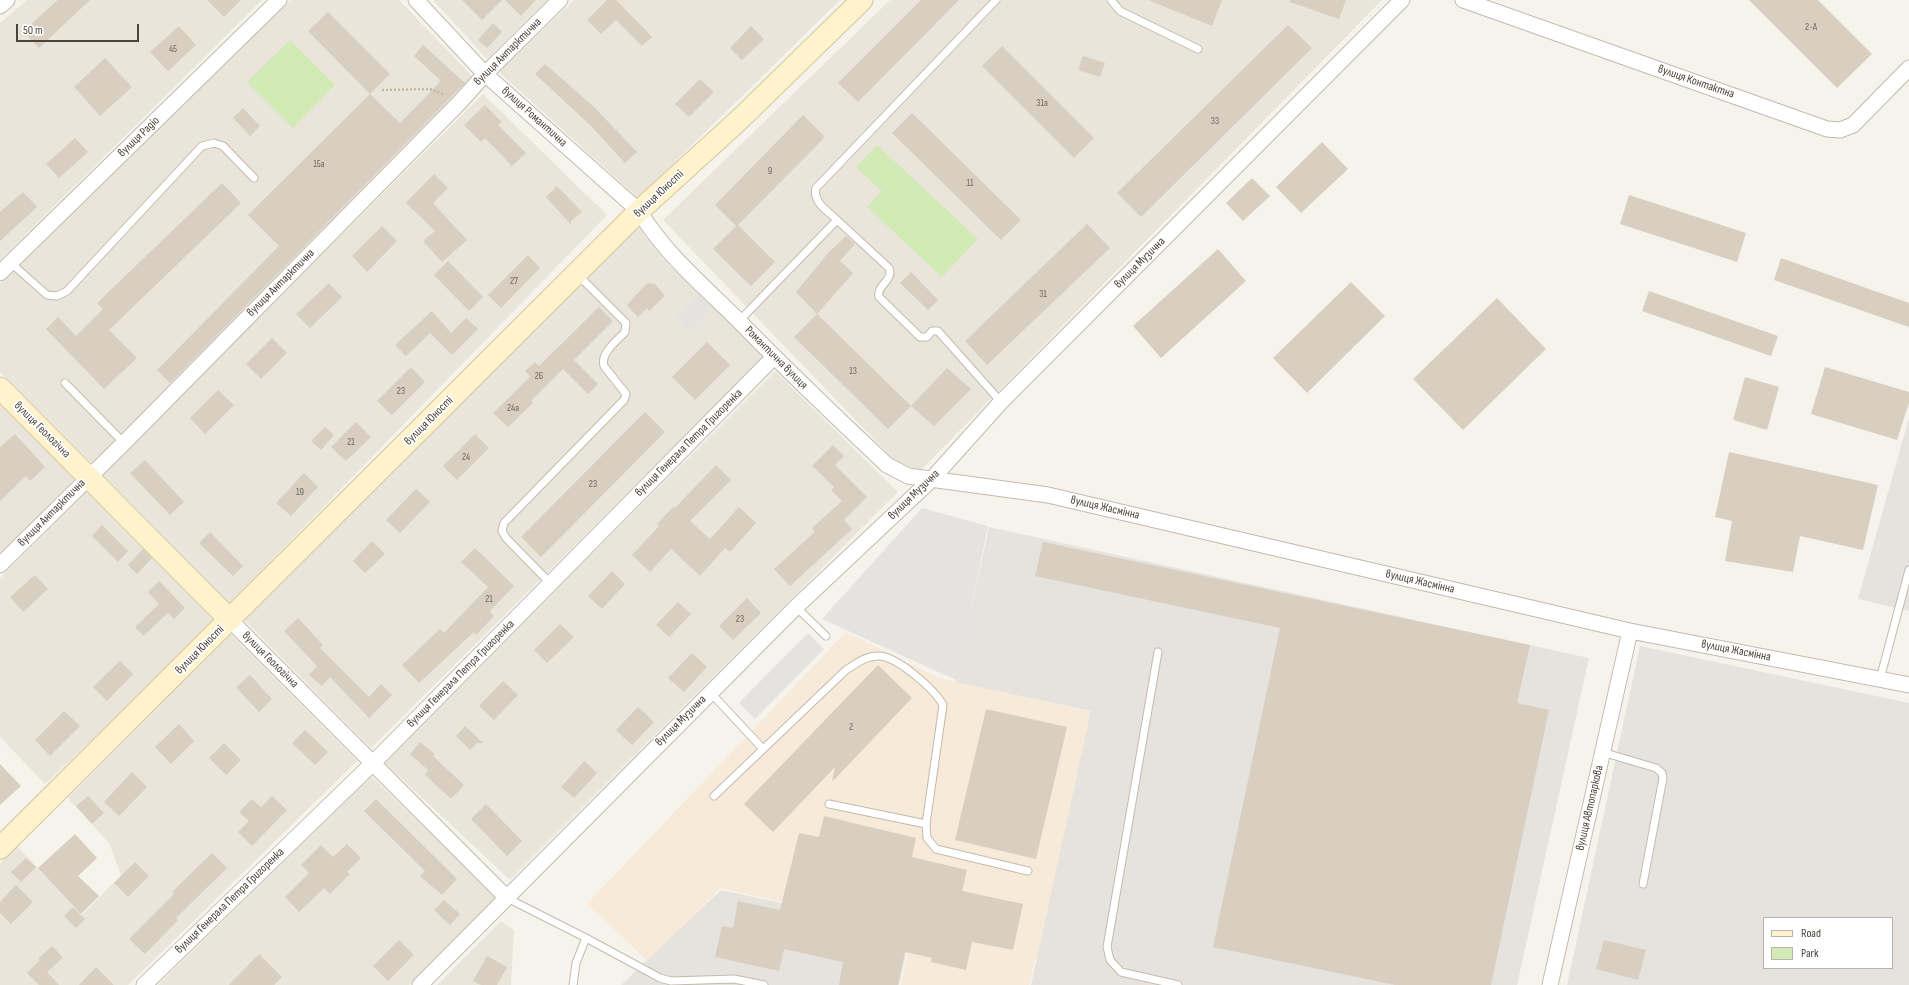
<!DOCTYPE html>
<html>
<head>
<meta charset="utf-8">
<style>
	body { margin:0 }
	#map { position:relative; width:1909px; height:985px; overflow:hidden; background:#f6f3ec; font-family:"Sofia Sans Condensed",sans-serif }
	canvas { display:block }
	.legend { position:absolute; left:1763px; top:917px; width:130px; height:52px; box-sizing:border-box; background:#fff; border:1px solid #b7b4b0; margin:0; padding:5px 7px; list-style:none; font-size:12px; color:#4b4439 }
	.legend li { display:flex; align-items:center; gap:8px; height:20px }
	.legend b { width:20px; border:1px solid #b7b4b0 }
	.scale { position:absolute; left:16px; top:24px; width:123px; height:18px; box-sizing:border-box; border:2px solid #4b4439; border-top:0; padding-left:5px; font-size:12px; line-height:14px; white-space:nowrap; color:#4b4439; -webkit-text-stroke:3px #fff; paint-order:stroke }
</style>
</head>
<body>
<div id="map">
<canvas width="1909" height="985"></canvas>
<ul class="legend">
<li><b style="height:5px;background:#fff3cd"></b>Road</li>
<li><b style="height:11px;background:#d2eab5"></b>Park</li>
</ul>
<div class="scale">50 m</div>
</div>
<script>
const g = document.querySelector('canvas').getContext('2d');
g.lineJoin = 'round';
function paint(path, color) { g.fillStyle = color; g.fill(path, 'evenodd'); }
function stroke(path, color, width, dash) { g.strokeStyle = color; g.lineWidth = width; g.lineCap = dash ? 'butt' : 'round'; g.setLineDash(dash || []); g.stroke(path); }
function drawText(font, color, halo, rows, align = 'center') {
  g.font = font + ' "Sofia Sans Condensed",sans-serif'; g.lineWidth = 3.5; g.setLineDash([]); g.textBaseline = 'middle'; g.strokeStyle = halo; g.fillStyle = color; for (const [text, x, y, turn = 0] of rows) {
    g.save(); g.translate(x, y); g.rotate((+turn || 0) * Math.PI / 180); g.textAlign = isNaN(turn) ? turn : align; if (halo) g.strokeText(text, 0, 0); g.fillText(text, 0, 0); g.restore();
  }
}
const residential = new Path2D(`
	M27 0H262L0 260V23Z
	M290 0H399L473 77 92 464 0 372V284Z
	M433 0H547L487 59Z
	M574 0H840L638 198 499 72Z
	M890 0H1382L921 470 897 463 663 220Z
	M483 94 607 215 228 605 100 476Z
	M637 223 646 238 665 260 764 357 371 748 243 619Z
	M775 371 898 492 510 880 384 762Z
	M0 401 77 477 0 553Z
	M90 489 219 620 45 784 0 737V578Z
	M230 633 357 761 128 985H0V863L17 846 82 915 121 875 109 843 68 798Z
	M371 776 497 897 409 985H158Z
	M501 921 514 930 511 985H437Z`);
const commercial = new Path2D(`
	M846 632 939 678 1092 712 1037 958H1035L1029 985H901L912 933 988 948 720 888 650 963 587 904Z`);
const industrial = new Path2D(`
	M1909 418V611L1858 599Z
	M989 527 1589 658 1517 985H1031L1091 711 955 682Z
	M1640 646 1909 703V985H1567ZM1764 918H1892V968H1764Z
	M721 890 911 931 899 985H621Z`);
const green = new Path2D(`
	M290 40 335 85 293 128 247 82Z
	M877 145 978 239 942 277 867 207 882 191 856 167Z`);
const parking = new Path2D(`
	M699 295 712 308 689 330 676 317Z
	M922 508 988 526 956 680 822 619Z
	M808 633 824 649 755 719 739 703Z`);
const building = new Path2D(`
	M58 0H90L39 48 23 31Z
	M207 0H241L224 17Z
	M462 0H502L482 20Z
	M505 0H536L521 16Z
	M607 0H616L652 37 642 46 616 20 601 34 587 20Z
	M921 0H959L858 102 838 83Z
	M1148 0H1222L1212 26Z
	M1290 0H1346L1339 19 1290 2Z
	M1749 0H1818L1872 54 1837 88Z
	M328 12 390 74 370 94 308 31Z
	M493 23 502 32 487 48 478 40Z
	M1288 25 1312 48 1141 217 1117 193Z
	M179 26 196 45 168 71 150 52Z
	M751 26 764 39 742 60 730 48Z
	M423 45 465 83 170 383 157 370 279 246 248 215 370 94 400 123 441 81 414 56Z
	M1002 46 1094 138 1074 158 982 66Z
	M1083 56 1105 63 1100 77 1078 70Z
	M105 58 132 87 100 116 74 87Z
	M545 64 595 108 637 152 625 163 590 125 535 74Z
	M700 79 714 92 689 117 675 104Z
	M485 105 502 122 498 125 526 153 512 166 485 138 481 142 464 125Z
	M243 108 260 126 250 136 233 118Z
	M912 113 1021 220 1001 240 892 133Z
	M803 115 825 137 738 225 775 262 751 286 713 249 736 226 715 205Z
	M75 138 88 152 59 178 46 164Z
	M1322 142 1348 169 1301 213 1276 187Z
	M434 174 448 188 433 203 467 240 442 262 423 241 435 231 406 203Z
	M1252 178 1270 196 1243 221 1226 203Z
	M222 183 241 203 109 330 137 358 104 389 46 329 58 317 76 336 103 309 97 303Z
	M557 186 582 212 571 221V225L546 197Z
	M23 192 37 207 0 241V212Z
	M1629 195 1746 233 1737 262 1620 224Z
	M1087 224 1110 248 987 365 965 341Z
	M382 226 397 241 367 272 352 256Z
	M846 236 855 244 840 261 853 273 817 314 796 292 829 252Z
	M1218 249 1246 281 1161 358 1133 326Z
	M528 255 540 268 501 308 488 295Z
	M1781 258 1909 303V327L1774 280Z
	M448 261 483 297 469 311 434 275Z
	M911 272 938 300 928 310 900 283Z
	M1351 282 1385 316 1307 393 1273 358Z
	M329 283 342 297 310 328 296 314Z
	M647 283 655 284 665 296 649 311 647 308 638 317 627 305Z
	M1649 291 1778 336 1771 356 1642 311Z
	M1497 298 1546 349 1463 430 1413 379Z
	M599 307 613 321 574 360 598 384 588 394 563 369 531 401 533 403 508 427 493 413 530 377 525 371 535 362 539 366Z
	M432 311 451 333 466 318 478 329 452 355 430 333 406 356 395 345Z
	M817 314 911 406 888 429 794 337Z
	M272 338 287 353 261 379 246 364Z
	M707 342 730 365 695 400 672 377Z
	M411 367 425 382 392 415 377 401Z
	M1825 367 1909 392V403L1897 440 1811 414Z
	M947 368 971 389 934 426 911 406Z
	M1745 377 1779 387 1767 430 1733 420Z
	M218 390 234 405 205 434 190 418Z
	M645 412 665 432 541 557 521 537Z
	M356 422 371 437 346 461 331 447Z
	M325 427 334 435 321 450 311 441Z
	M15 434 45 467 30 481 26 476 0 501V447Z
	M475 434 489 448 457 480 443 466Z
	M833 445 844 456 835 465 867 497 844 520 852 529 790 586 774 569 815 532 812 528 842 501 831 490 834 487 812 466Z
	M1729 452 1878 485 1863 550 1800 536 1793 572 1725 561 1732 521 1715 517Z
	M145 460 184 502 170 515 130 473Z
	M716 465 731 480 690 521 710 539 739 507 756 523 730 552 725 548 700 576 671 549 650 572 632 555 659 526 657 524 674 506 675 508Z
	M304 473 318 487 291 516 276 503Z
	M416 489 430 502 400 533 386 520Z
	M102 525 128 551 118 562 92 536Z
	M210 532 243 566 233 576 199 543Z
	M372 541 385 554 365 573 353 561Z
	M1043 542 1530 645 1517 703 1549 710 1491 985H1395L1213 947 1280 628 1035 576Z
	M475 548 514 586 490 611 494 616 476 635 474 632 419 683 402 665 440 629 444 633 488 587 461 562Z
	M143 549 152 558 137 574 128 565Z
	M612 571 625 584 602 609 588 596Z
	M35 575 48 589 23 612 10 597Z
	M159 581 185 608 174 619 168 613 143 636 135 627 159 604 148 592Z
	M747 598 761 613 733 640 719 626Z
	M678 602 691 614 669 637 656 625Z
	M298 618 323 645 320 648 369 697 381 684 392 695 369 718 330 677 322 686 309 675 317 666 284 631Z
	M560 624 574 637 547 663 534 650Z
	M692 653 707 667 684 692 668 678Z
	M120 661 133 674 107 701 93 687Z
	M878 665 912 698 832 782 835 767 773 832 744 804Z
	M250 675 272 699 259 712 236 687Z
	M503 681 518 695 494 720 479 706Z
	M638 707 654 722 632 745 616 730Z
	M986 709 1067 727 1036 859 955 840Z
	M64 711 80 726 50 756 35 740Z
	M179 724 194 741 171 764 155 747Z
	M465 726 480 740 484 743H477L470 750 456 736Z
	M305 730 328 752 315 765 292 743Z
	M420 742 435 754 433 756 464 785 451 799 425 775 428 770 410 754Z
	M224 743 241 760 226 775 209 758Z
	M584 761 597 773 574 798 561 787Z
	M0 764 21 786 0 805Z
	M132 772 147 787 119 816 104 802Z
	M88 796 104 813 92 824 76 806Z
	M272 796 287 810 252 846 238 832 249 821 239 812 252 799 261 807Z
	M376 799 457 879 442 895 420 876 425 871 364 811Z
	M486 804 522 841 507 856 471 819Z
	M824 816 916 838 912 857 967 870 962 891 1023 904 1013 950 972 942 966 970 931 962 932 958 905 952 898 985H839L843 962 784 949 779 971 715 957 722 926 733 928 738 901 780 910 799 833 819 837Z
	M75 834 97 858 78 876 99 896 81 914 38 868Z
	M347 844 361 858 347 872 350 874 330 894 324 888 299 912 285 897 309 873 301 865 321 845 333 857Z
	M212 853 227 868 176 918 178 920 145 954 129 939 174 894 172 892Z
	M26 858 36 867 21 882 11 872Z
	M135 862 149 876 128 897 114 883Z
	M16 885 33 902 11 924 0 913V902Z
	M444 900 460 914 450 925 434 910Z
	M73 907 85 919 76 928 64 916Z
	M399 940 414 955 388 981 373 966Z
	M1604 940 1646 950 1638 980 1596 969Z
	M52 946 63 958 47 972 59 985H39L27 973 40 960 38 959Z
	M259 954 282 977 274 985H229Z
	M487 956 507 967 497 985H481L473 981Z
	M96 967 114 985H79Z`);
const path = new Path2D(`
	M382 90 430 89 445 95`);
const lane = new Path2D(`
	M1111 0 1120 11 1198 49
	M837 220 889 268C894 281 876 285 879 297L920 337H927L932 331H938L1001 402
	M11 263 47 295 57 296 67 291 202 146 214 143 223 146 254 178
	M739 321 837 220C828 211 812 202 816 188L996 0
	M65 383 124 443
	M550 583 506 538 502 531 504 523 624 400 626 394 604 366C600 353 617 341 625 332L626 323 577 274
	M796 607 826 636
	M1158 652 1107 947 1110 960 1121 972 1178 985
	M1880 679 1909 570
	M710 692 763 749
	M1602 752 1656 768 1662 773 1663 778 1643 884
	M714 796 846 670C857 663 867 655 880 656 899 658 935 690 943 705L926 824 927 838 936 849 1028 871
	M829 804 926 824
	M507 898 586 938 660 978 671 981 734 979 764 985
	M573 985 576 963 586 938`);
const street = new Path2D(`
	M416 0 485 74 639 211C665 254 704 286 739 321 787 370 837 418 887 465L908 476 1048 495 1630 631 1909 685
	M1463 0 1827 129 1840 130 1853 125 1909 68
	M0 6 7 0
	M0 273 279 0
	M0 565 124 443 460 102 485 74 560 0
	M230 620 507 898
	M144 985 373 763 774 357
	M420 985 796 607 931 480 1001 402 1402 0
	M1550 985 1630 631`);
const secondary = new Path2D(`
	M0 388 230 620
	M0 848 639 211 739 120 862 0`);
const numberNames = [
	["2-А",1811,27],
	["45",173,49],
	["31а",1042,103],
	["33",1215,121],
	["15а",319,164],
	["9",770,171],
	["11",970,183],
	["27",514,281],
	["31",1043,294],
	["13",853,371],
	["26",539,376],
	["23",401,391],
	["24а",513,408],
	["21",351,442],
	["24",466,457],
	["23",593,484],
	["19",300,492],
	["21",489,599],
	["23",740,619],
	["2",851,727]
];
const streetNames = [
	["вулиця Антарктична",508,52,-45],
	["вулиця Контактна",1696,82,19],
	["вулиця Романтична",534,117,42],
	["вулиця Радіо",139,137,-44],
	["вулиця Юності",659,194,-43],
	["вулиця Музична",1140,263,-45],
	["вулиця Антарктична",281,283,-45],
	["Романтична вулиця",776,358,45],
	["вулиця Юності",429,421,-45],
	["вулиця Геологічна",42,430,45],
	["вулиця Генерала Петра Григоренка",689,443,-45],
	["вулиця Музична",914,495,-44],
	["вулиця Жасмінна",1105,508,13],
	["вулиця Антарктична",52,513,-45],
	["вулиця Жасмінна",1420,582,13],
	["вулиця Юності",200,650,-45],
	["вулиця Жасмінна",1736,651,11],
	["вулиця Геологічна",270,660,45],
	["вулиця Генерала Петра Григоренка",461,674,-45],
	["вулиця Музична",681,721,-45],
	["вулиця Автопаркова",1590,808,-77],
	["вулиця Генерала Петра Григоренка",230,901,-44]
];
paint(residential, '#eae5da');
paint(commercial, '#f7ead8');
paint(industrial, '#e6e2dd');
paint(green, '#d2eab5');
paint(parking, '#e5e3e0');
paint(building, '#d8cfc1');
stroke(lane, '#c2bbae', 9);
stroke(street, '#c2bbae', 17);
stroke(secondary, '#d6c79b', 23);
stroke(path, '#c4b79f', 2.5, [2, 2]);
stroke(lane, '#fff', 7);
stroke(street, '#fff', 15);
stroke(secondary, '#fff3cd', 21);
drawText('10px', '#6e675b', null, numberNames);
drawText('12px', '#4b4439', '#fff', streetNames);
</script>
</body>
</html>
